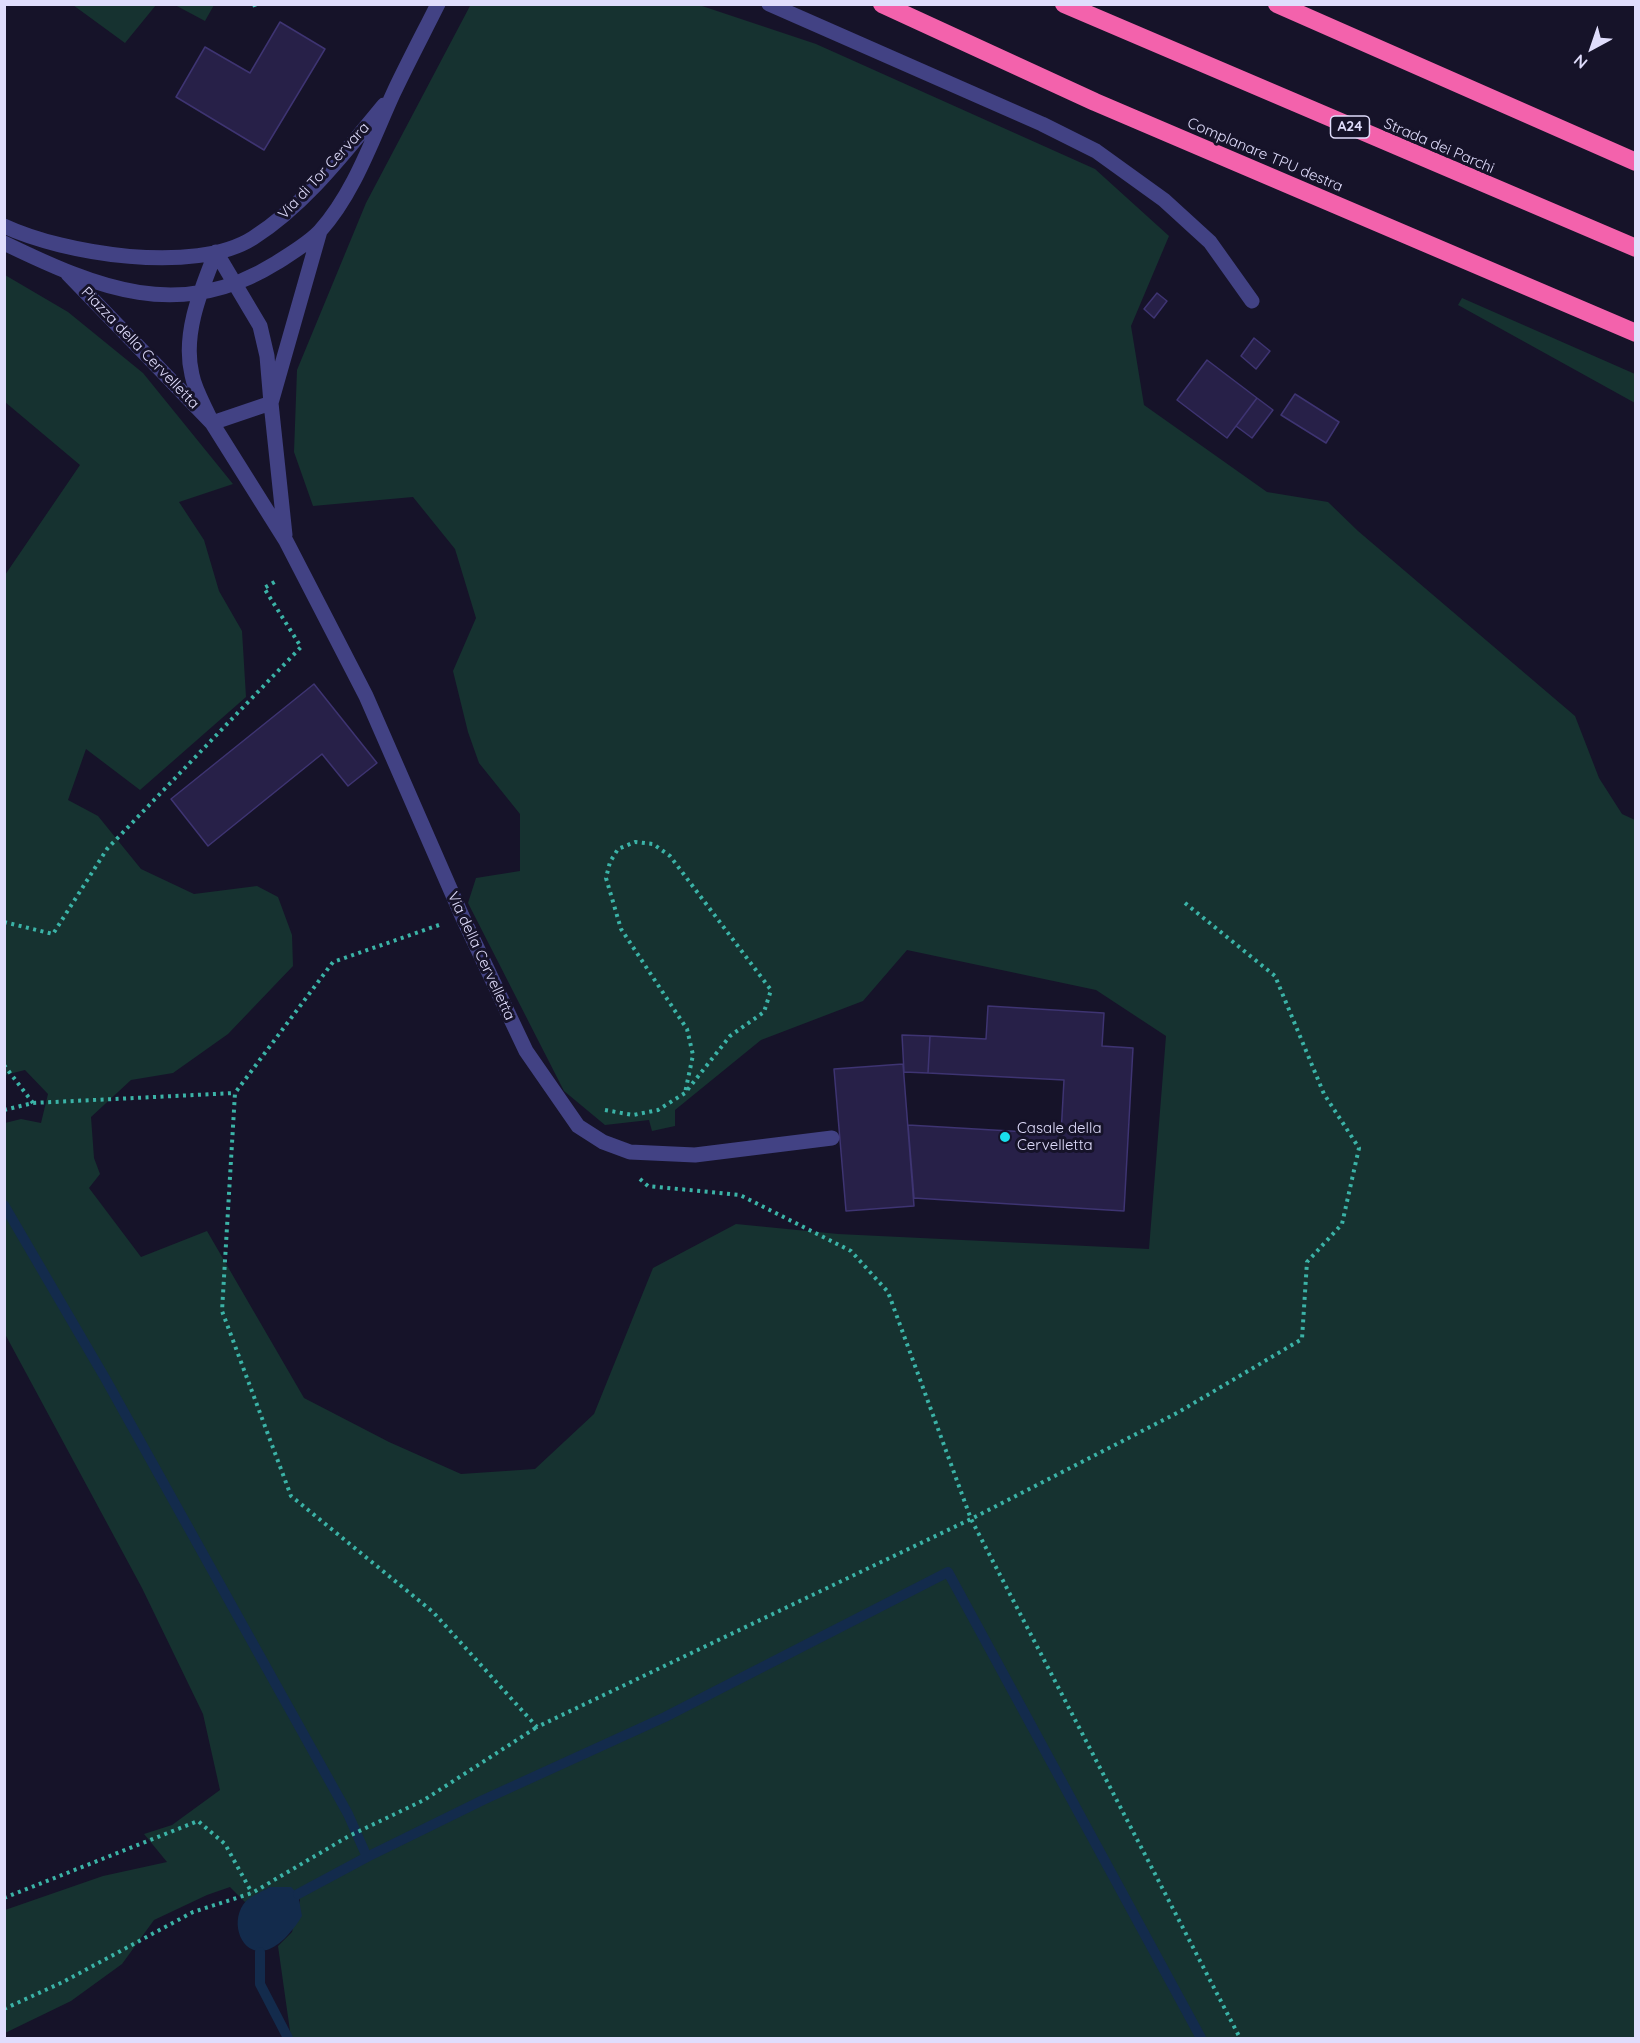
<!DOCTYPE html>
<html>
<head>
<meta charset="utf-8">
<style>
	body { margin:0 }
	#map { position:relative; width:1640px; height:2043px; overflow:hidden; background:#161329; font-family:Quicksand,sans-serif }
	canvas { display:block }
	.frame { position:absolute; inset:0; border:6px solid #e0ddfc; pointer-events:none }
	.north { position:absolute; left:1562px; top:18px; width:60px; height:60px; -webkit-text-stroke:4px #161329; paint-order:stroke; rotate:220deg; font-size:16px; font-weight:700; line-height:24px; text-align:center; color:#e0ddfc }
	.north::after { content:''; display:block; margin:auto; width:21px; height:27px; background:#e0ddfc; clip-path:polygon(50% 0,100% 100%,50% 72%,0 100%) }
</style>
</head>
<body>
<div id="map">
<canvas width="1640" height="2043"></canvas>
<div class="frame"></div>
<div class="north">N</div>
</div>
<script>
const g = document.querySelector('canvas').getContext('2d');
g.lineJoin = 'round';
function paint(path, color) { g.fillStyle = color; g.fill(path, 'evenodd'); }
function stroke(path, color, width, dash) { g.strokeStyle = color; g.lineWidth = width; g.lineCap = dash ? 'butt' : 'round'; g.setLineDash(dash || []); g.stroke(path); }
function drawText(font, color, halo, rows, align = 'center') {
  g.font = font + ' Quicksand,sans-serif'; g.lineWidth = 6; g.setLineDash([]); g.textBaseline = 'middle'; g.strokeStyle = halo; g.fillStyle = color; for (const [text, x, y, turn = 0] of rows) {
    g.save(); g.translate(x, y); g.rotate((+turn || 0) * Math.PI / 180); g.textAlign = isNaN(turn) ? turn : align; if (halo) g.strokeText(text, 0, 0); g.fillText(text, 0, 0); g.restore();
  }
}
const green = new Path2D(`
	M471 4 699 5 816 44 1095 169 1169 236 1131 326 1144 405 1267 492 1328 502 1358 531 1575 716 1599 778 1622 814 1635 820V2038H291L278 1946 292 1932 300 1900 290 1887H270L245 1902 230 1887 207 1895 154 1920 122 1964 71 2001 5 2033V1910L103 1876 167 1862 144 1834 172 1825 220 1790 203 1714 142 1588 5 1334V1123L21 1119 41 1123 48 1094 25 1070 5 1075V575L80 465 5 402V275L68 312 143 373 233 484 179 502 204 540 219 591 242 631 246 697 140 790 86 749 68 800 98 816 141 869 194 894 257 886 278 897 292 935 293 966 228 1034 173 1073 131 1080 91 1117 94 1158 100 1174 89 1188 141 1257 207 1231 304 1398 389 1442 461 1474 535 1469 594 1414 653 1268 736 1224 838 1234 1149 1249 1166 1036 1096 990 907 950 863 1001 761 1040 675 1110V1126L652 1131 649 1120 605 1125 564 1091 468 903 476 878 520 871V814L479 763 468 732 453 671 476 618 455 549 413 497 313 506 294 452 297 370 366 203Z
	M73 5H156L125 43Z
	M175 5H214L205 21Z
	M1462 298 1635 374V403L1458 305Z`);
const water = new Path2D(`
	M270 1887H291L298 1894 302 1916C256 1990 221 1928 246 1901 251 1896 263 1891 270 1887Z`);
const stream = new Path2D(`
	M4 1205 105 1378 348 1814 367 1857 298 1894
	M367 1857 483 1800 665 1717 948 1572 1201 2038
	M260 1952V1984L288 2038`);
const building = new Path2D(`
	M280 22 325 49 264 150 176 97 205 47 250 73Z
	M1157 293 1167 301 1154 318 1144 309Z
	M1254 338 1270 351 1256 369 1241 356Z
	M1207 360 1257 398 1227 438 1177 400Z
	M1295 394 1339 422 1326 443 1281 415Z
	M1257 398 1273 410 1252 438 1236 426Z
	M314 684 377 763 348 786 322 754 208 846 171 799Z
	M988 1006 1104 1013 1102 1046 1133 1048 1124 1211 914 1198 908 1125 1061 1134 1064 1080 928 1073 930 1036 986 1039Z
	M902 1035 930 1036 928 1073 904 1072Z
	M903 1064 914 1206 846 1211 834 1069Z`);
const path = new Path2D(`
	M254 4 255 7
	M4 922 53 934 107 849 301 647 264 588 278 580
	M439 925 333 962 235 1093 222 1311 291 1496 433 1612 537 1727 971 1519 1177 1413 1302 1339 1307 1262 1342 1224 1359 1148 1324 1094 1275 976 1185 903
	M4 1065 33 1103
	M4 1110 33 1103 235 1093
	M605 1110 633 1115 658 1110 685 1093 730 1036 764 1012 771 990 670 856 653 844 635 842 618 849 610 862 606 878 621 929 687 1029 693 1055 685 1093
	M640 1179 648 1186 740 1195 851 1251 888 1292 971 1519 1240 2038
	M4 1898 198 1821 225 1844 252 1893
	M4 2009 63 1982 193 1912 252 1893 349 1836 424 1800 537 1727`);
const minor = new Path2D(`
	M769 4 1042 124 1096 151 1164 200 1210 242 1252 301
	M4 226C64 254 195 275 253 238 305 205 345 152 384 105
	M4 243C97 288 180 323 276 263 290 254 309 243 320 231 354 193 372 140 393 94 407 64 423 34 438 4
	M216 252 260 326 267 356 271 403 212 423C206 408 195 391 192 375 182 334 201 290 216 252Z
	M68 274 212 423 286 541 366 696 462 916 526 1051 578 1126 603 1142 630 1152 695 1155 832 1138
	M285 535 271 403 320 231`);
const highway = new Path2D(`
	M882 4 1095 102 1636 333
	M1064 4 1636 248
	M1277 4 1636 162`);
const markers = [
	[1005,1137,6,"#19dfed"]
];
const shields = [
	[1350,127,39]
];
const shieldNames = [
	["A24",1350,127]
];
const streetNames = [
	["Strada dei Parchi",1439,146,23],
	["Complanare TPU destra",1265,155,23],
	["Via di Tor Cervara",324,171,-47],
	["Piazza della Cervelletta",140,348,46],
	["Via della Cervelletta",481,956,65]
];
const poiNames = [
	["Casale della",1017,1128],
	["Cervelletta",1017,1145]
];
paint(green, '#163230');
paint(water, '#132b4c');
stroke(stream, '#132b4c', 10);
paint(building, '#272048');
stroke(building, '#3e3472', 1.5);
stroke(path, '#3bb3a7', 4, [3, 4.5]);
stroke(minor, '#424284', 15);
stroke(highway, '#f362ac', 18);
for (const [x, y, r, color] of markers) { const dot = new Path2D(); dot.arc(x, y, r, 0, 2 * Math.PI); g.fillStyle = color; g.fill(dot); stroke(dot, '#161329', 2); }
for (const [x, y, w] of shields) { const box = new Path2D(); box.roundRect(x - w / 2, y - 11, w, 22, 4.5); g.fillStyle = '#161329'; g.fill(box); stroke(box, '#e0ddfc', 1.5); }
drawText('bold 14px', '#e0ddfc', null, shieldNames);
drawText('15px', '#e0ddfc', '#161329', streetNames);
drawText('15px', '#e0ddfc', '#161329', poiNames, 'left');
</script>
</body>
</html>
